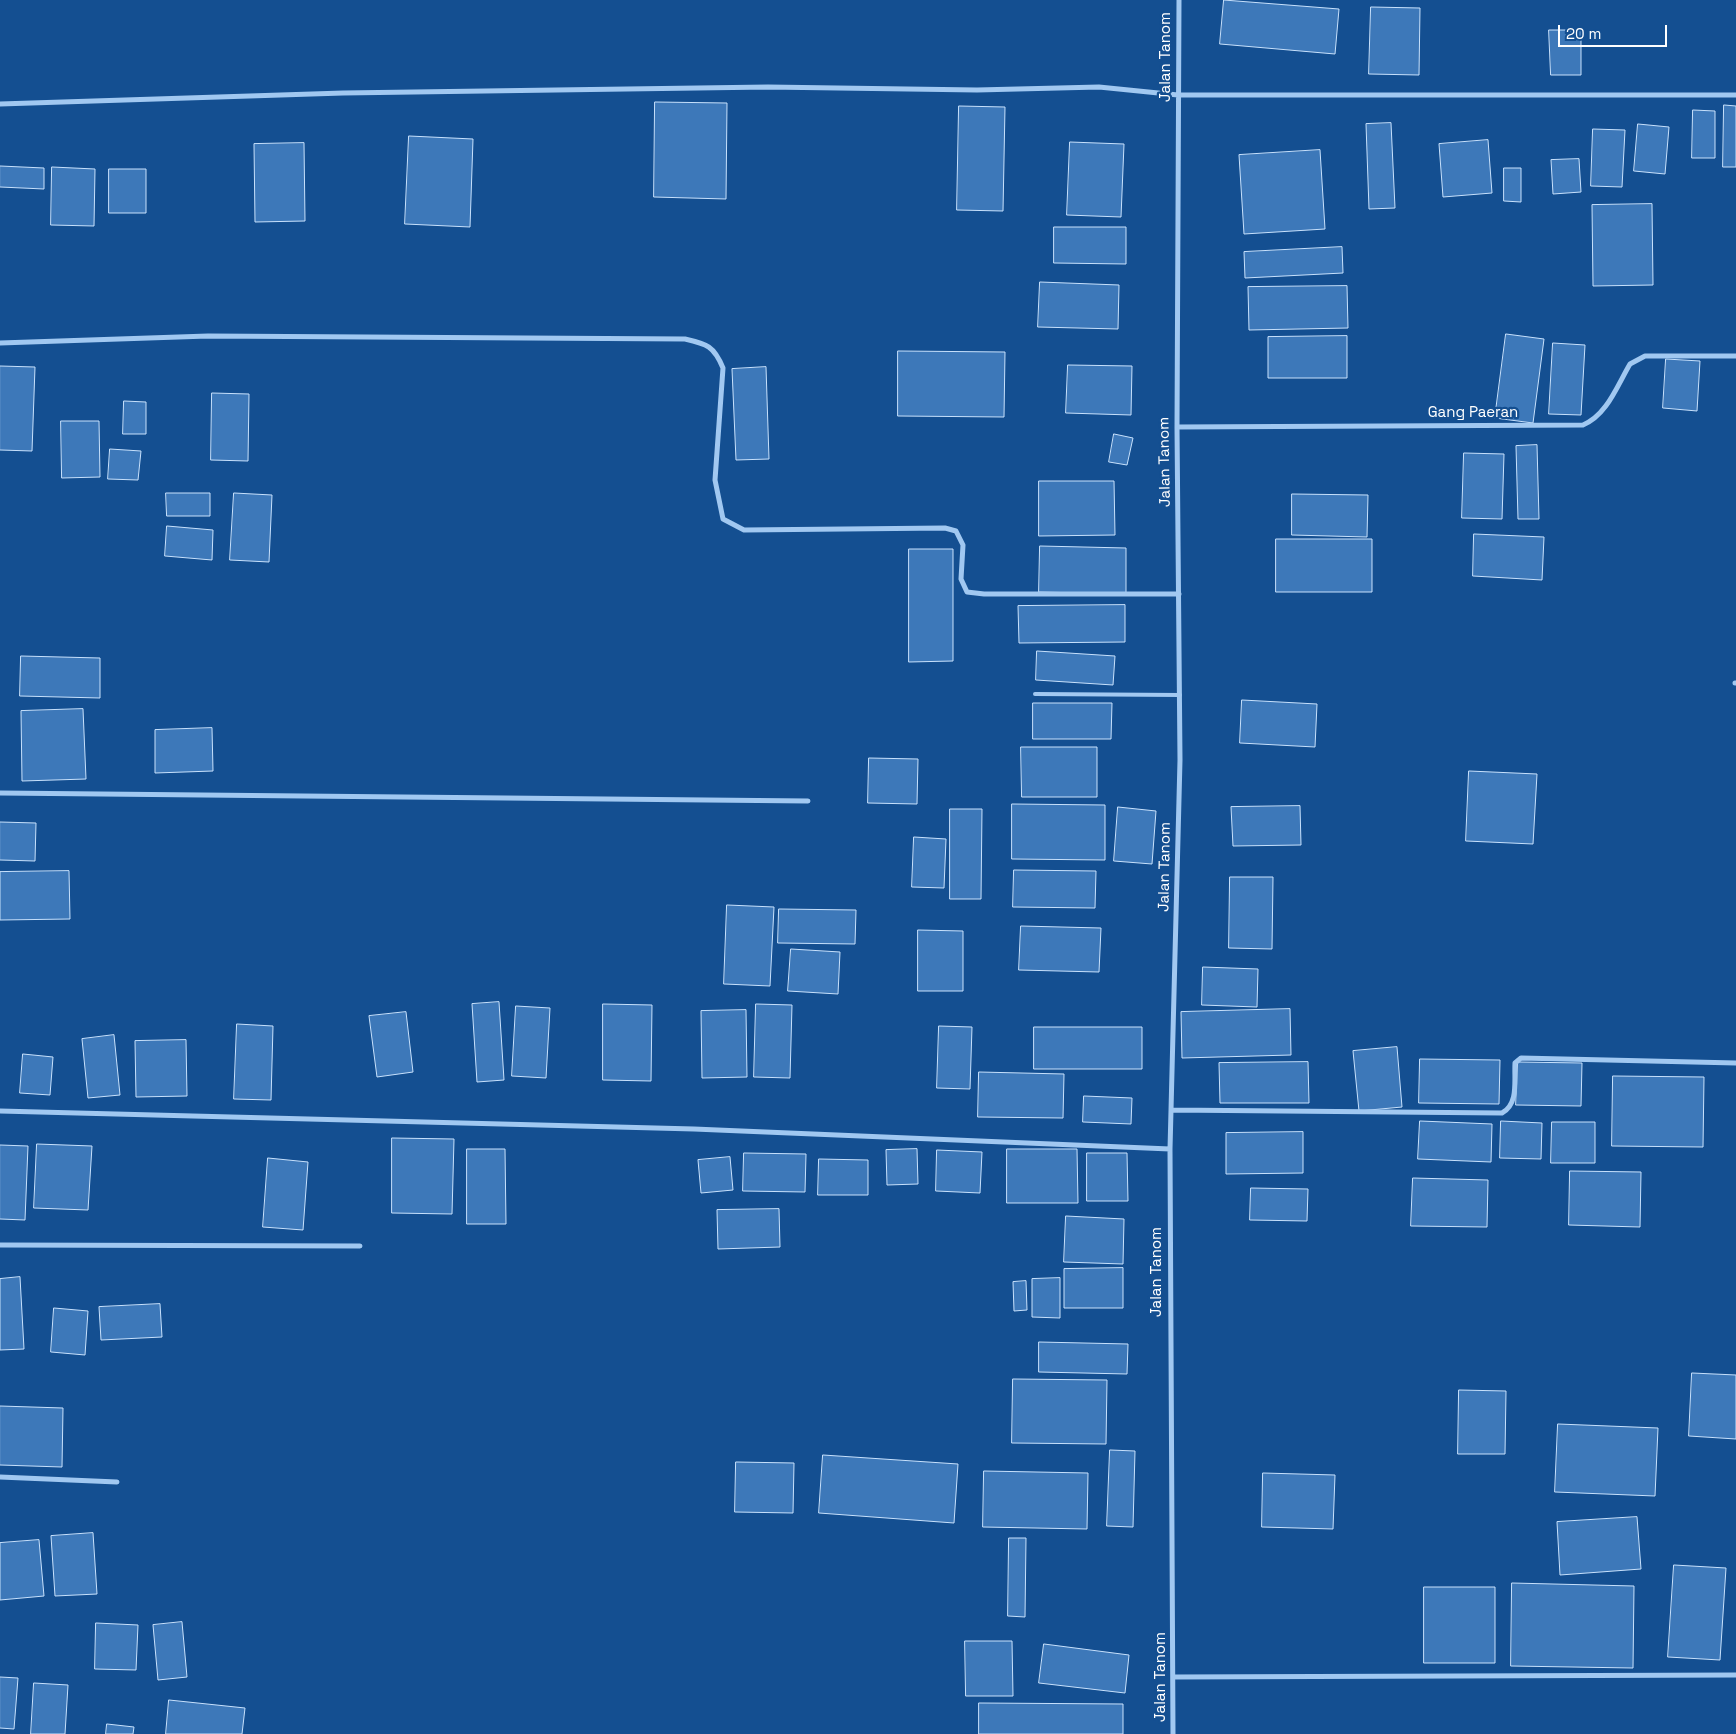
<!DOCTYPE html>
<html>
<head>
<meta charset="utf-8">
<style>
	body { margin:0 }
	#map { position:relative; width:1736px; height:1734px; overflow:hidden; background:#144f91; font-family:"Space Grotesk",sans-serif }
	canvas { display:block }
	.scale { position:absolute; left:1558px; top:25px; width:109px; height:22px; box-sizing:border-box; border:2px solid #fff; border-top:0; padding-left:6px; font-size:15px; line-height:18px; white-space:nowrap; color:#fff; -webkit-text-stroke:4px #144f91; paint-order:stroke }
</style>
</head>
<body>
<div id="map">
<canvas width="1736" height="1734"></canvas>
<div class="scale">20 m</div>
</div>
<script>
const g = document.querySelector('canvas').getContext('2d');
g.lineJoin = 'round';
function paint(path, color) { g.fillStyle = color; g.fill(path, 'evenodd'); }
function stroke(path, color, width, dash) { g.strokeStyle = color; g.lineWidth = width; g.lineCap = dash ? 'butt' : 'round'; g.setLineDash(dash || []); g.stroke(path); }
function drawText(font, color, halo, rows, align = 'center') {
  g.font = font + ' "Space Grotesk",sans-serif'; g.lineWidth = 4.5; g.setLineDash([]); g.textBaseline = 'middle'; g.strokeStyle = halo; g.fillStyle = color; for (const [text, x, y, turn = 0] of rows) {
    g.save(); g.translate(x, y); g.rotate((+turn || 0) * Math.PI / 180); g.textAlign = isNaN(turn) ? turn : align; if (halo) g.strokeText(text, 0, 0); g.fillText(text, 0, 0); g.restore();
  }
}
const building = new Path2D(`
	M1224 0 1339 9 1335 54 1220 44Z
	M1371 7 1420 8 1419 75 1369 74Z
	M1549 30H1581V75H1551Z
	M655 102 727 103 726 199 654 197Z
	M1724 105 1736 106V167H1723Z
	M959 106 1005 107 1003 211 957 210Z
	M1693 110 1715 111V158H1692Z
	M1391 123 1395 208 1369 209 1366 124Z
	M1638 124 1669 127 1665 174 1634 171Z
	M1593 129 1625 130 1622 187 1591 186Z
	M409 136 473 139 470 227 405 224Z
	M1488 140 1492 193 1443 197 1439 144Z
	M1070 142 1124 144 1121 217 1067 215Z
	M304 143 305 221 255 222 254 144Z
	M1320 150 1325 229 1244 234 1239 155Z
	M1579 159 1581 192 1553 194 1551 160Z
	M0 166 44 168V189L0 187Z
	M52 167 95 169 94 226 51 225Z
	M1504 168H1521V202L1504 201Z
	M109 169H146V213H109Z
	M1652 204 1653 285 1593 286 1592 205Z
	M1054 227H1126V264L1054 263Z
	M1342 247 1343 273 1245 278 1244 252Z
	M1040 282 1119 285 1118 329 1038 327Z
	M1347 286 1348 328 1249 330 1248 287Z
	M1506 334 1544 339 1533 423 1495 418Z
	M1347 336V378H1268V337Z
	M1553 343 1585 345 1581 415 1549 414Z
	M898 351 1005 352 1004 417 898 416Z
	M1666 359 1700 361 1697 411 1663 408Z
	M1068 365 1132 366 1131 415 1066 413Z
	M0 366 35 367 32 451 0 450Z
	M766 367 769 459 736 460 732 369Z
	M212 393 249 394 248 461 211 460Z
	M124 401 146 402V434H123Z
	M61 421H99L100 477 62 478Z
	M1114 434 1133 438 1127 465 1109 462Z
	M1537 445 1539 519H1518L1516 446Z
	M110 449 141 451 138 480 108 479Z
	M1464 453 1504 454 1502 519 1462 518Z
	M1039 481H1114L1115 535 1039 536Z
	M166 493H210V516H167Z
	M234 493 272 495 269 562 230 560Z
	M1292 494 1368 495 1367 537 1292 535Z
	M167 526 213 530 212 560 165 556Z
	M1474 534 1544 537 1542 580 1473 576Z
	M1276 539H1372V592H1276Z
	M1040 546 1126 548V594L1039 592Z
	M909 549H953V661L909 662Z
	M1125 605V642L1019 643 1018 606Z
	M1037 651 1115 656 1113 685 1036 680Z
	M21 656 100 658V698L20 696Z
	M1242 700 1317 704 1315 747 1240 743Z
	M1033 703H1112L1111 739H1033Z
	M83 709 86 779 22 781 21 711Z
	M212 728 213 771 155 773V730Z
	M1021 747H1097V797H1022Z
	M869 758 918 759 917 804 868 803Z
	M1469 771 1537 774 1533 844 1466 841Z
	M1012 804 1105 805V860L1012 859Z
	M1300 806 1301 845 1233 846 1231 807Z
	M1118 807 1156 811 1152 864 1114 861Z
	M950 809H982L981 899H950Z
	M0 822 36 823 35 861 0 860Z
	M914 837 946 839 944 888 912 887Z
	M1014 870 1096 871 1095 908 1013 907Z
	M69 871 70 919 0 920V872Z
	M1230 877H1273L1272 949 1229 948Z
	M727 905 774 907 770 986 724 984Z
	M779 909 856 910 855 944 778 943Z
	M1021 926 1101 928 1099 972 1019 970Z
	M918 930 963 931V991H918Z
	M791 949 840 952 838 994 788 991Z
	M1203 967 1258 969 1257 1007 1202 1005Z
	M499 1002 504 1080 477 1082 472 1004Z
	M603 1004 652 1005 651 1081 603 1080Z
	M756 1004 792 1005 790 1078 754 1077Z
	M516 1006 550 1008 546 1078 512 1076Z
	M1290 1009 1291 1055 1182 1058 1181 1012Z
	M746 1010 747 1077 702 1078 701 1011Z
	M406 1012 413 1072 377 1077 369 1016Z
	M237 1024 273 1026 271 1100 234 1099Z
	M939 1026 972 1027 970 1089 937 1088Z
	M1034 1027H1142V1069H1034Z
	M114 1035 120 1095 88 1098 82 1039Z
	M186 1040 187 1096 136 1097 135 1041Z
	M1397 1047 1402 1107 1359 1111 1353 1051Z
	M23 1054 53 1057 50 1095 20 1093Z
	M1420 1059 1500 1060 1499 1104 1419 1103Z
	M1308 1062 1309 1103H1220L1219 1063Z
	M1518 1062 1582 1063 1581 1106 1516 1105Z
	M979 1072 1064 1074 1063 1118 978 1117Z
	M1613 1076 1704 1077 1703 1147 1612 1146Z
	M1084 1096 1132 1098 1131 1124 1083 1122Z
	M1420 1121 1492 1124 1491 1162 1418 1159Z
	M1501 1121 1542 1123 1541 1159 1500 1158Z
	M1552 1122H1595V1163H1551Z
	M1303 1132V1173L1226 1174V1133Z
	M392 1138 454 1139 452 1214 392 1213Z
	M37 1144 92 1146 88 1210 34 1208Z
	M0 1145 28 1146 25 1220 0 1219Z
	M467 1149H505L506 1224H467Z
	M917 1149 918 1184 887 1185 886 1150Z
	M1007 1149H1077L1078 1203H1007Z
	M937 1150 982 1152 980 1193 936 1191Z
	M744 1153 806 1154 805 1192 743 1191Z
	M1087 1153H1127L1128 1201H1087Z
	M730 1157 733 1190 701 1193 698 1160Z
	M268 1158 308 1162 303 1230 263 1227Z
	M819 1159 868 1160V1195H818Z
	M1570 1171 1641 1172 1640 1227 1569 1225Z
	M1413 1178 1488 1180 1487 1227 1411 1226Z
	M1251 1188 1308 1189 1307 1221 1250 1220Z
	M779 1209 780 1247 718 1249 717 1210Z
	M1066 1216 1124 1219 1123 1264 1064 1262Z
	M1123 1268V1308H1064V1269Z
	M20 1277 24 1349 0 1350V1279Z
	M1060 1278V1318L1032 1317V1279Z
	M1026 1281 1027 1310 1014 1311 1013 1282Z
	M160 1304 162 1337 101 1340 99 1307Z
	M54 1308 88 1311 85 1355 51 1352Z
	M1039 1342 1128 1344 1127 1374 1039 1372Z
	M1692 1373 1736 1375V1439L1689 1436Z
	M1013 1379 1107 1380 1106 1444 1012 1443Z
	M1459 1390 1506 1391 1505 1454H1458Z
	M0 1406 63 1408 62 1467 0 1465Z
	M1558 1424 1658 1428 1655 1496 1555 1492Z
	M1110 1450 1135 1451 1133 1527 1107 1526Z
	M823 1455 958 1464 954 1523 819 1513Z
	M736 1462 794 1463 793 1513 735 1512Z
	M984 1471 1088 1473 1087 1529 983 1527Z
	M1263 1473 1335 1475 1333 1529 1262 1527Z
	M1637 1517 1641 1569 1560 1575 1557 1522Z
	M93 1533 97 1594 55 1596 51 1536Z
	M1009 1538H1026L1025 1617 1008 1616Z
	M39 1540 44 1596 0 1600V1543Z
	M1674 1565 1726 1568 1720 1660 1668 1657Z
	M1512 1583 1634 1586 1633 1668 1511 1666Z
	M1424 1587H1495V1663H1424Z
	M182 1622 187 1677 158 1680 153 1625Z
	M96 1623 138 1625 136 1670 95 1669Z
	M965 1641H1012L1013 1696H966Z
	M1044 1644 1129 1655 1125 1693 1039 1683Z
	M0 1677 18 1678 14 1729 0 1728Z
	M34 1683 68 1685 65 1734H31Z
	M169 1700 245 1708 242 1734H166Z
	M979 1703 1123 1704V1734H979Z
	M107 1724 134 1727 133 1734H106Z`);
const service = new Path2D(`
	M1035 694 1180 695`);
const minor = new Path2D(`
	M0 104 343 93 768 87 977 90 1099 87 1178 95H1736
	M0 343 208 336 685 339C707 344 714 346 723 368L715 480 723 519 744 530 945 528 956 531 963 545 961 579 967 592 984 594H1179
	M1177 427 1583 425C1607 415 1617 386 1630 364L1645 356H1736
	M1735 683H1736
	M0 793 808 801
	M1171 1110 1502 1113C1519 1104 1514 1080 1515 1063L1521 1058 1736 1063
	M0 1111 694 1129 1170 1149
	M0 1245 360 1246
	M0 1477 117 1482
	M1174 1677 1736 1675
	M1173 1734 1170 1149 1180 760 1177 427 1179 0`);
const streetNames = [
	["Jalan Tanom",1166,57,-90],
	["Gang Paeran",1473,413],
	["Jalan Tanom",1165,462,-91],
	["Jalan Tanom",1165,867,-89],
	["Jalan Tanom",1157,1272,-90],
	["Jalan Tanom",1161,1677,-90]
];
paint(building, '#3d78b9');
stroke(building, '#c8e1fc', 1);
stroke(service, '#a1c8f1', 4);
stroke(minor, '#a1c8f1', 5);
drawText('15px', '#fff', '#144f91', streetNames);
</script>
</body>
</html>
